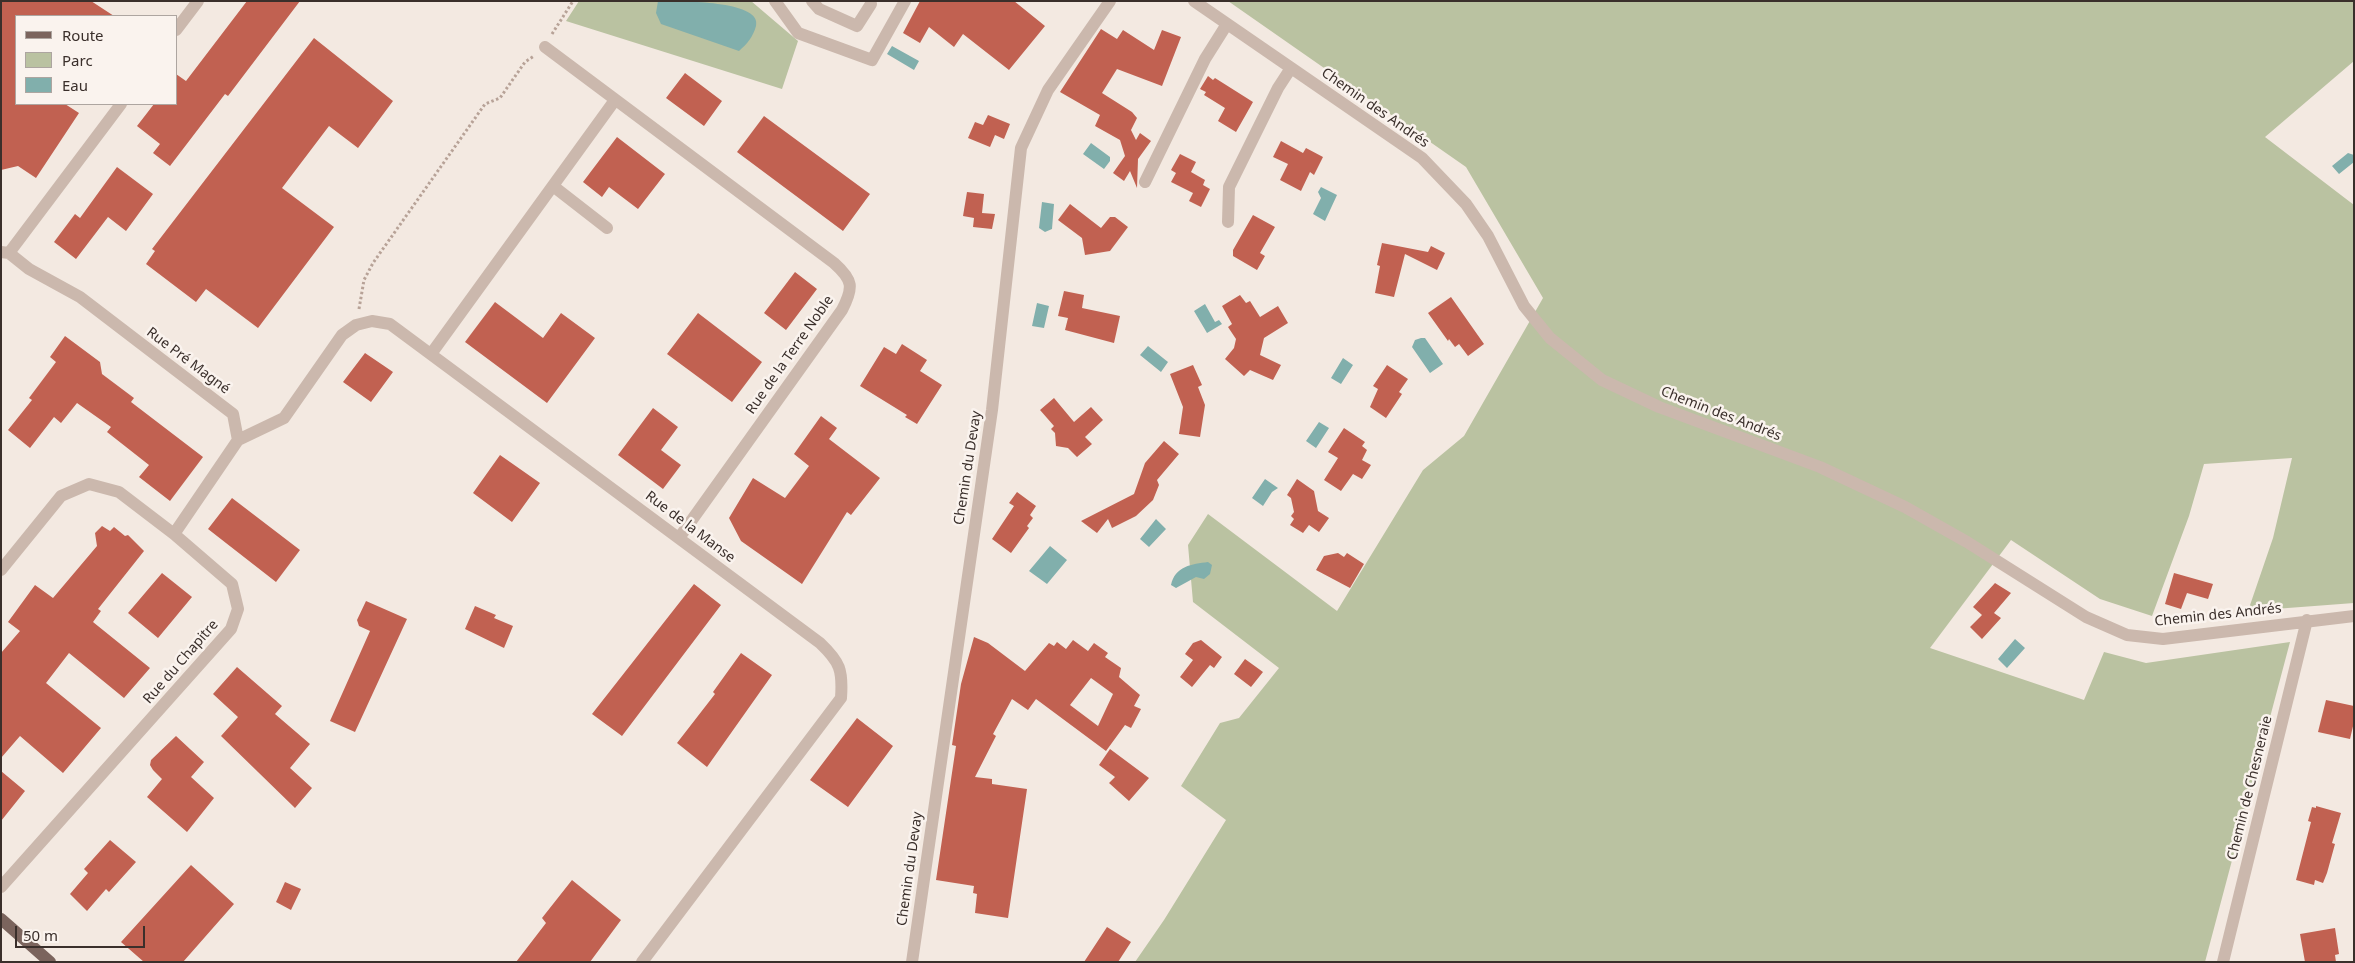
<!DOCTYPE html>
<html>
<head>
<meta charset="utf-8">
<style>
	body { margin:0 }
	#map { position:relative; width:2355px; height:963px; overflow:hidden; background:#f3e9e1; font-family:"Noto Sans",sans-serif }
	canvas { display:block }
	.frame { position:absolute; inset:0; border:2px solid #3a2f2b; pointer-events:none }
	.legend { position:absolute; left:15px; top:15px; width:162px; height:90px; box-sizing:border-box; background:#faf3ee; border:1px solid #ada5a0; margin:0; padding:6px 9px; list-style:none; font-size:15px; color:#3a2f2b }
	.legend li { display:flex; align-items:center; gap:10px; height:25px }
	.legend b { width:25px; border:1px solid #ada5a0 }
	.scale { position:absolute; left:15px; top:926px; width:130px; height:22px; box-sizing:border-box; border:2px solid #3a2f2b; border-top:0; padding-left:6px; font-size:15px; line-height:18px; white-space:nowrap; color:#3a2f2b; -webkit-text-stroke:4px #faf3ee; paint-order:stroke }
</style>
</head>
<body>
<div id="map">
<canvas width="2355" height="963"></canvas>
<div class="frame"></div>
<ul class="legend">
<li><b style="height:6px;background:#7b645d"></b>Route</li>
<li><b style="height:14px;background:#bac2a1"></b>Parc</li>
<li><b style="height:14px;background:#81afac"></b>Eau</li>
</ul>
<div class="scale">50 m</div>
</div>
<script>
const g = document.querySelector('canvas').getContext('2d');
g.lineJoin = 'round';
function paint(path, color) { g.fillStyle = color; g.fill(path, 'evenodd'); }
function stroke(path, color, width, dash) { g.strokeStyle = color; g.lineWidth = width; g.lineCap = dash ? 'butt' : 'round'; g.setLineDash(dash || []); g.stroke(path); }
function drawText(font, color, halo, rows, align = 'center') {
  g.font = font + ' "Noto Sans",sans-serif'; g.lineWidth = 5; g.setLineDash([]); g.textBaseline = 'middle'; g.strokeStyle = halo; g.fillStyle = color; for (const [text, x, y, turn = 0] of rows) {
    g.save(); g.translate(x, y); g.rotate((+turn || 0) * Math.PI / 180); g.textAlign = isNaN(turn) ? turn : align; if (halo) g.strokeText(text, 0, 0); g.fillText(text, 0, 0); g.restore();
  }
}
const green = new Path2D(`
	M579 1H751L798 41 782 89 566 21Z
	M1228 1H2354V61L2265 137 2354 205V603L2248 611 2273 538 2292 458 2204 464 2189 516 2152 616 2100 599 2011 540 1930 648 2084 700 2104 652 2146 663 2290 642 2205 962H1135L1164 920 1226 820 1181 786 1220 723 1239 718 1279 668 1193 602 1188 545 1208 514 1337 611 1423 470 1464 436 1543 298 1466 167Z`);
const water = new Path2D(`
	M658 1C677 1 763 0 756 26 753 37 747 44 739 51L661 24 656 13Z
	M892 46 919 61 914 70 887 54Z
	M1091 143 1110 157V161L1104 169 1083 154Z
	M2348 153 2354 155V162L2339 174 2332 166Z
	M1321 187 1337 195 1325 221 1313 214 1321 198 1318 192Z
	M1042 202 1054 204 1052 229 1045 232 1039 228Z
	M1037 303 1049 306 1044 328 1032 326Z
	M1205 304 1215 322 1219 320 1222 324 1207 333 1194 311Z
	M1421 338H1425L1443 364 1430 373 1412 347 1415 340Z
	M1148 346 1168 362 1161 372 1140 355Z
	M1343 358 1353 365 1341 384 1331 378Z
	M1319 422 1329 428 1316 448 1306 441Z
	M1265 479 1278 488 1272 492 1263 506 1252 498Z
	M1156 519 1166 529 1149 547 1140 539Z
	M1050 546 1067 560 1047 584 1029 571Z
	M1208 562 1212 565 1210 574 1204 579 1196 577 1176 588 1171 585C1175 566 1192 564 1208 562Z
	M2015 639 2025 648 2007 668 1998 659Z`);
const building = new Path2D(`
	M1 1H91L114 16H16V104H65L79 113 36 178 18 166 1 170Z
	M247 1H300L228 96 225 94 170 166 153 153 160 144 137 126 154 104H176V74L186 81Z
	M920 1H1014L1045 26 1009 70 963 34 954 47 929 27 920 43 903 33Z
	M1101 29 1117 39 1123 30 1154 50 1162 30 1181 37 1162 86 1117 69 1102 93 1132 112 1137 118 1131 130 1136 140 1140 133 1151 141 1138 159 1137 188 1130 171 1124 181 1113 173 1125 156 1120 140 1095 126 1100 115 1060 92Z
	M314 38 393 101 358 148 329 126 282 188 334 227 258 328 206 289 196 302 146 264 155 251 152 249Z
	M685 73 722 101 704 126 666 98Z
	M1208 76 1213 80 1215 78 1253 102 1236 132 1218 121 1225 108 1204 95 1206 92 1200 89Z
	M988 115 1010 124 1004 139 995 135 990 147 968 138 975 122 983 125Z
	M764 116 870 194 843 231 737 152Z
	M617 137 665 174 638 209 609 187 602 197 583 182Z
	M1281 141 1303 153 1306 148 1323 157 1314 175 1310 172 1301 191 1280 180 1288 164 1273 157Z
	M1180 154 1196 162 1191 172 1205 180 1203 185 1210 189 1201 207 1189 201 1193 193 1171 182 1176 173 1171 170Z
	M117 167 153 194 126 231 108 217 76 259 54 242 75 214 80 218Z
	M967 192 984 194 982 213 995 214 992 229 973 227 974 218 963 216Z
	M1070 204 1101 228 1110 217H1115L1128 227 1110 251 1085 255 1082 238 1058 220Z
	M1253 215 1275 227 1260 253 1265 256 1257 270 1233 256V250Z
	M1382 243 1428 252 1431 246 1445 253 1437 270 1405 254 1394 297 1375 293 1380 266 1377 265Z
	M795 272 817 289 786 330 764 313Z
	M1064 291 1084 295 1082 308 1120 316 1114 343 1065 330 1068 318 1058 316Z
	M1240 295 1246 303 1250 301 1260 317 1278 306 1288 323 1264 338 1260 355 1281 365 1273 380 1250 370 1244 376 1225 359 1234 348 1236 339 1228 327 1232 324 1222 306Z
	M1451 297 1484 344 1468 356 1459 344 1455 347 1449 339 1448 341 1428 313Z
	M495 302 543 338 561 313 595 338 547 403 465 342Z
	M698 313 762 362 732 402 667 354Z
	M65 336 100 362 102 374 134 398 131 402 203 457 170 501 139 477 149 465 107 432 111 427 77 403 61 423 54 417 30 448 8 430 32 400 29 398 56 362 50 357Z
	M902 344 927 360 920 371 942 385 917 424 905 417 907 415 860 386 884 347 896 354Z
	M365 353 393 372 371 402 343 382Z
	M1193 365 1202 385 1198 387 1205 405 1200 437 1179 434 1183 407 1170 374Z
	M1387 365 1408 379 1399 392 1402 394 1386 418 1370 407 1378 389 1373 386Z
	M1054 398 1074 422 1091 407 1103 420 1085 437 1092 444 1077 457 1068 448 1056 446 1055 433 1051 429 1054 426 1040 410Z
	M653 408 678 427 661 450 681 465 663 489 618 455Z
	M821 416 837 428 829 439 880 478 851 515 847 512 802 584 741 541 729 518 753 478 785 498 809 466 794 454Z
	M1344 428 1365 442 1362 446 1367 450 1362 460 1371 465 1362 479 1353 474 1341 491 1324 480 1338 458 1328 452Z
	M1164 441 1179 454 1157 480 1159 485 1153 500 1136 516 1112 528 1108 519 1097 533 1081 521 1134 494 1145 463Z
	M500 455 540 483 512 522 473 493Z
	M1297 479 1314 491 1318 511 1329 518 1319 532 1309 525 1303 533 1290 525 1294 519 1291 516 1294 512 1291 498 1287 495Z
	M1017 492 1036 506 1030 515 1033 518 1027 526 1029 528 1011 553 992 539 1014 506 1009 503Z
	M232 498 300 550 276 582 208 529Z
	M102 526 110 531 114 527 125 536 128 535 144 551 98 609 101 611 93 622 150 668 124 698 69 653 46 683 101 728 63 773 20 736 1 758V653L20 631 8 622 35 585 53 598 97 546 95 533Z
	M1338 553 1344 557 1347 553 1364 564 1350 588 1316 570 1324 556Z
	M162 573 192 597 158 638 128 613Z
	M2174 573 2213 584 2208 599 2187 593 2181 609 2165 604Z
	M1995 583 2011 593 1994 613 2001 618 1982 639 1970 627 1982 615 1973 607Z
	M694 584 721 605 622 736 592 714Z
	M366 601 407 619 355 732 330 721 370 631 359 626 357 620Z
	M475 606 496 615 494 618 513 626 504 648 465 629Z
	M974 637 988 643 1025 671 1049 643 1054 646 1057 642 1066 649 1073 640 1088 651 1094 643 1108 653 1105 657 1121 668 1119 677 1140 695 1134 706 1141 709 1131 728 1125 725 1106 751 1036 699 1028 710 1012 699 993 734 996 736 975 777 992 779V784L1027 789 1008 918 975 913 977 894 973 893 974 886 936 880 956 746 952 745 961 684ZM1091 678 1113 694 1098 726 1070 705Z
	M1201 640 1222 657 1214 668 1210 665 1192 687 1180 677 1193 660 1185 654 1193 643Z
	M741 653 772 675 707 767 677 743 715 694 713 692Z
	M1245 659 1263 672 1251 687 1234 674Z
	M237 667 282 706 275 714 310 744 290 768 312 788 295 808 221 736 238 717 213 694Z
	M2326 700 2354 706V722L2350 739 2318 732Z
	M857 718 893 746 848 807 810 780Z
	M176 736 204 762 191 777 214 798 187 832 147 797 162 779 153 770 150 765 151 760Z
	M1110 749 1149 778 1129 801 1109 783 1115 777 1099 765Z
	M1 771 25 791 1 821Z
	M2316 806 2341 813 2332 843 2335 844 2327 873 2323 883 2315 880 2314 885 2296 880 2311 822 2308 821 2312 807 2316 808Z
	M110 840 136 862 109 892 106 889 87 911 70 894 88 873 84 869Z
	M191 865 234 904 183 962H144L121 942Z
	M572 880 621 920 590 962H516L546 923 542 918Z
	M285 882 301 889 291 910 276 902Z
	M1107 927 1131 942 1118 962H1084Z
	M2335 928 2339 954 2335 955 2336 962H2305L2300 934Z`);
const path = new Path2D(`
	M552 34 573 1
	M359 309 364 280 373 263 485 104 500 98 525 62 534 56`);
const minor = new Path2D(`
	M775 1 798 33 872 60 905 1
	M812 1 819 9 857 26 871 4
	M1194 1 1422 158 1466 204 1488 236 1524 306 1550 338 1602 380 1659 407 1820 467 1905 507 1967 542 2086 617 2127 635 2163 639 2354 616
	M176 30 198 1
	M545 47 834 263C853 280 854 287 842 310L679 538
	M1145 182 1205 59 1227 24
	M553 186 607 228
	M1228 222 1229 187 1278 88 1291 68
	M1 252 9 253 121 104
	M9 253 29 269 80 297 233 414 238 440 174 534
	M431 354 615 100
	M238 440 284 418 342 335 356 325 372 321 390 324 820 643C840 662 843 670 841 698L642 962
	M1 570 61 496 89 484 119 492 174 534 232 584 238 609 231 629 1 887
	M912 962 992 410 1021 148 1048 90 1110 1
	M2223 962 2307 620`);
const major = new Path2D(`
	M1 919 50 962`);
const streetNames = [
	["Chemin des Andrés",1375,108,35],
	["Rue de la Terre Noble",790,355,-55],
	["Rue Pré Magné",188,361,37],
	["Chemin des Andrés",1721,414,21],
	["Chemin du Devay",968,468,-81],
	["Rue de la Manse",690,527,37],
	["Chemin des Andrés",2218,615,-6],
	["Rue du Chapitre",181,662,-49],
	["Chemin de Chesneraie",2250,788,-76],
	["Chemin du Devay",910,869,-82]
];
paint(green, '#bac2a1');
paint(water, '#81afac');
paint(building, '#c16151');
stroke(path, '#b7a297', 3, [2.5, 2.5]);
stroke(minor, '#cbb8ad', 12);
stroke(major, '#7b645d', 12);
drawText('14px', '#3a2f2b', '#faf3ee', streetNames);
</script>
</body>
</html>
